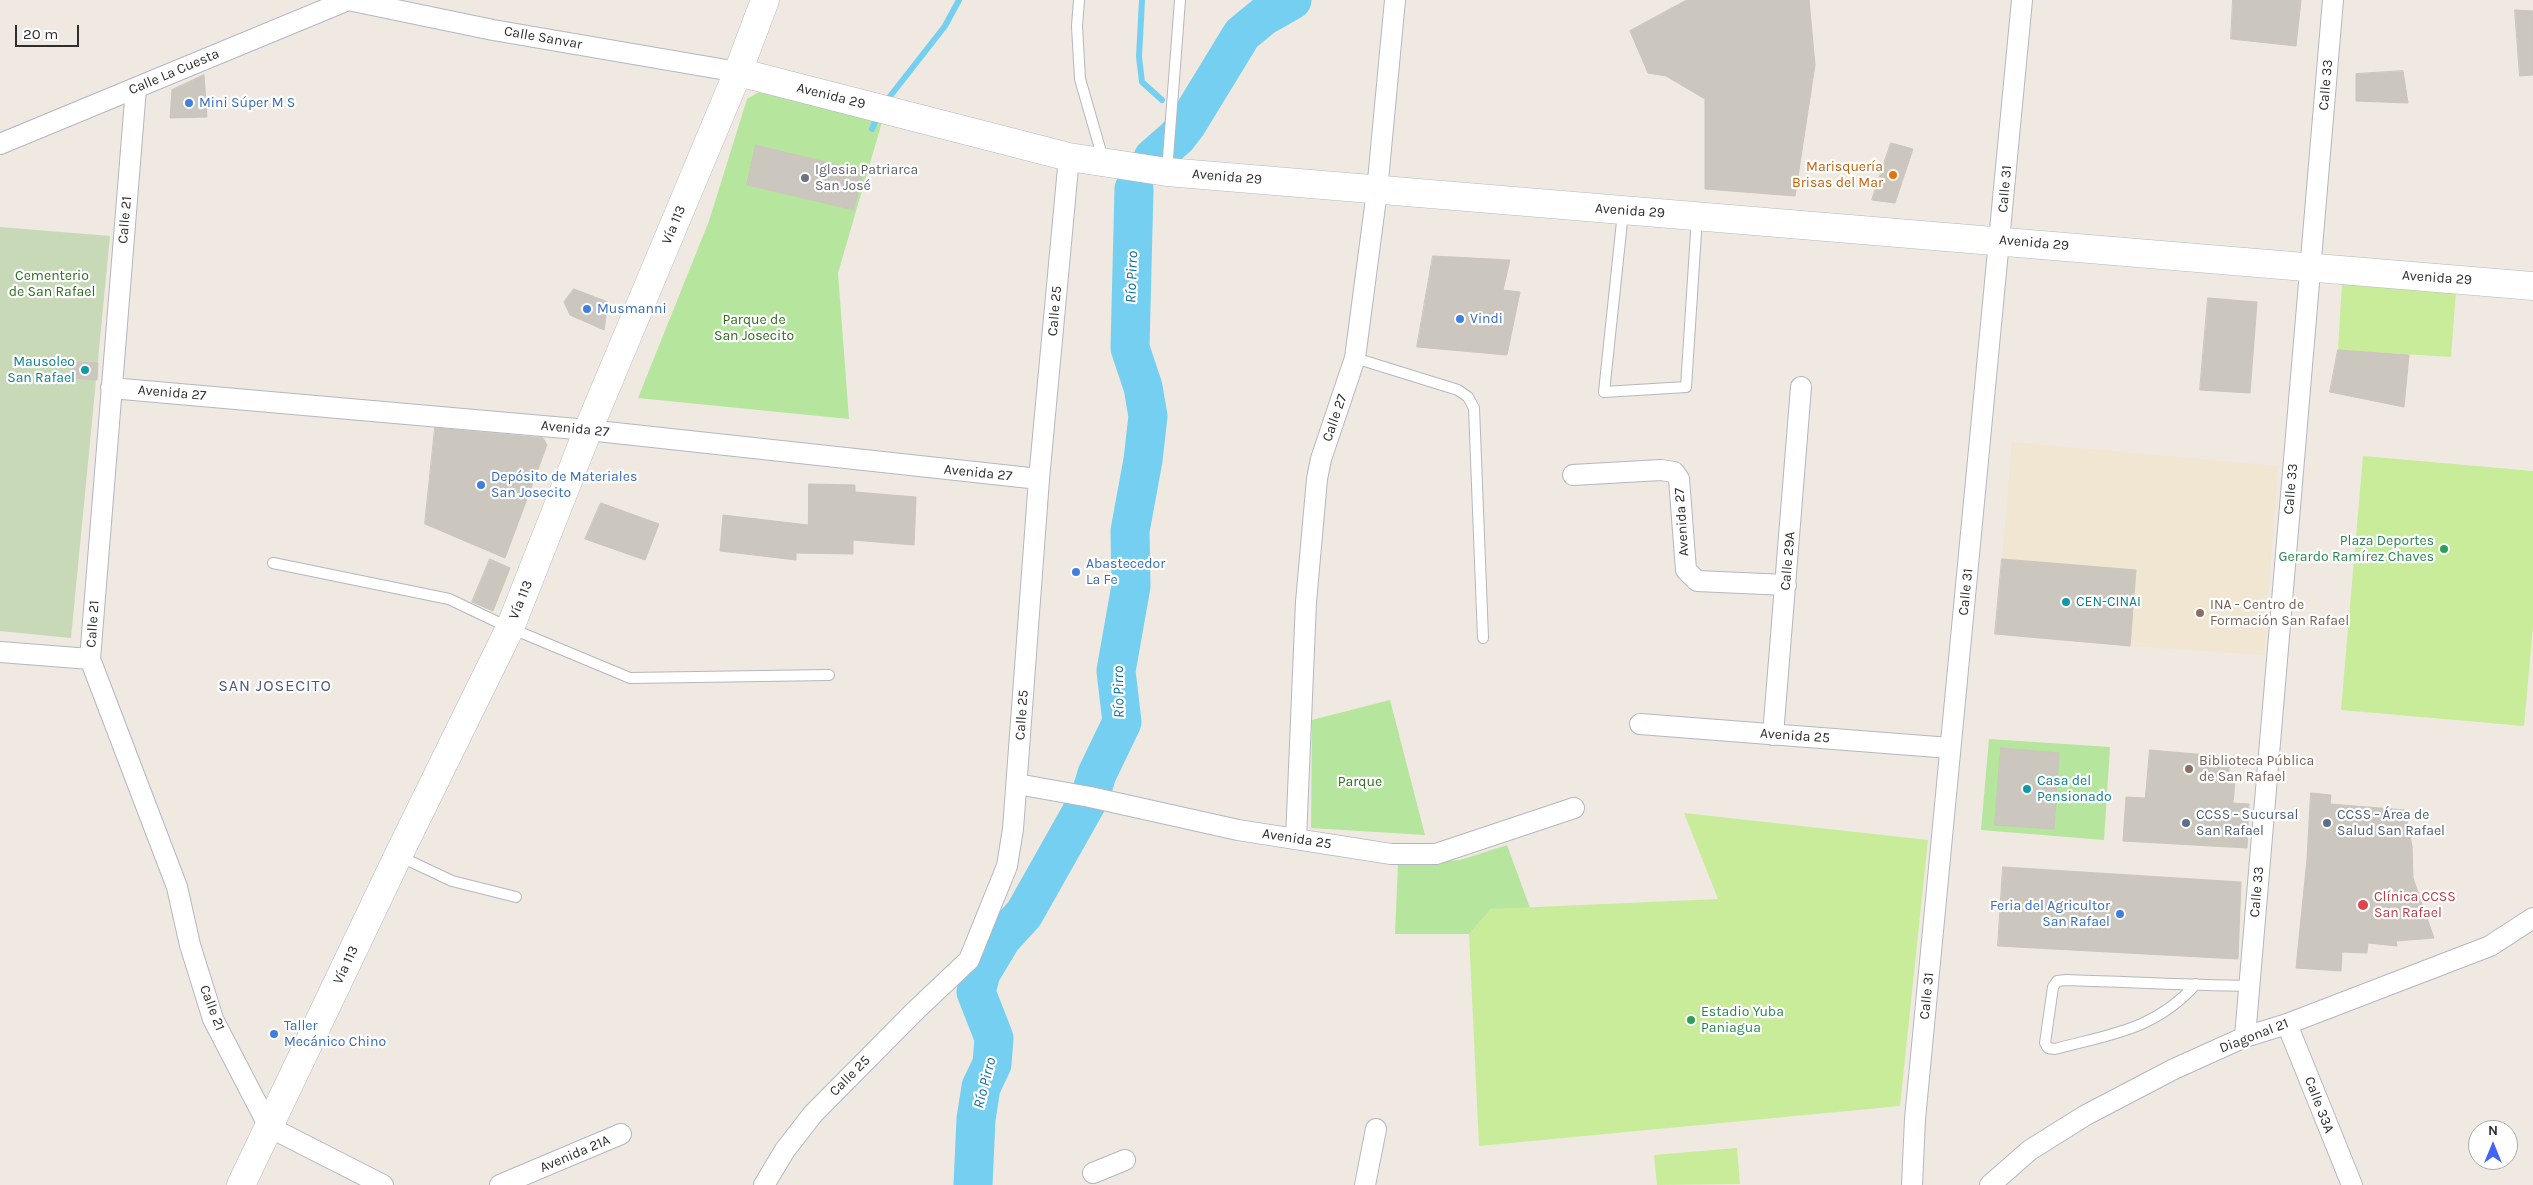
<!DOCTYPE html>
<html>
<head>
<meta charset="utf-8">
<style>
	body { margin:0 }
	#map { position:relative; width:2533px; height:1185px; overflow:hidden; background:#efe9e1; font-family:Karla,sans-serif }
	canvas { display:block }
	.north { position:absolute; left:2468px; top:1120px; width:50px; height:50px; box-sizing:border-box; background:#fff; border:1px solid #ababab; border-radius:50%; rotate:0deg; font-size:14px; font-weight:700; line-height:20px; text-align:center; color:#2e2e2e }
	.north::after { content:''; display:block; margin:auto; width:18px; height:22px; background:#4264fb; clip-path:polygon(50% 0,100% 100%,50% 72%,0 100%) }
	.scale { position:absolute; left:15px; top:25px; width:64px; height:22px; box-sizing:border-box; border:2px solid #2e2e2e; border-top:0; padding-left:6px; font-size:15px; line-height:18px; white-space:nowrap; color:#2e2e2e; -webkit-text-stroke:4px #fff; paint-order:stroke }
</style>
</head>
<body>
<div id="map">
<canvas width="2533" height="1185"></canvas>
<div class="north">N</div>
<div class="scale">20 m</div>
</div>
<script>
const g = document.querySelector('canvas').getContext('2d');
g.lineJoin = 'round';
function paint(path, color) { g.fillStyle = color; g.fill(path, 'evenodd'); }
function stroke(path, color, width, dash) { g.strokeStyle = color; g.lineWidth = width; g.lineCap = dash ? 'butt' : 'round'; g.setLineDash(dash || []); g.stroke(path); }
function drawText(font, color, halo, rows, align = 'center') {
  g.font = font + ' Karla,sans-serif'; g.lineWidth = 4.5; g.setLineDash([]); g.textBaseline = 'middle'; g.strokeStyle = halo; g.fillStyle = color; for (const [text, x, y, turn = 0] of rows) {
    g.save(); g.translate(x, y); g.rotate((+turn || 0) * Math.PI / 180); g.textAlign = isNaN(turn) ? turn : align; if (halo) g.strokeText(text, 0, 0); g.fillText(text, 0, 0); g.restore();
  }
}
const education = new Path2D(`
	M2012 442 2278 466 2264 655 2130 646 2136 570 2002 559Z`);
const green = new Path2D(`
	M759 92 882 122 838 273 849 419 638 398 709 221 747 99ZM757 145 863 171 854 210 747 185Z
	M1390 700 1425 835 1311 828 1312 720Z
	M1989 739 2110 747 2104 840 1981 830Z
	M1507 845 1530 908 1491 909 1469 934H1395L1398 864 1460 860Z`);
const cemetery = new Path2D(`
	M0 227 110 236 71 638 0 631Z`);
const pitch = new Path2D(`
	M2342 283 2456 291 2451 357 2338 350Z
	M2363 456 2533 471V626L2524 726 2341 710Z
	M1684 813 1928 840 1900 1106 1479 1146 1469 934 1491 909 1718 899Z
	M1737 1148 1740 1184 1657 1185 1654 1155Z`);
const stream = new Path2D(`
	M1142 0 1139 57 1142 82 1162 100
	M884 104 945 26 959 0
	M1174 123 1177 137
	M872 129 878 115`);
const river = new Path2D(`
	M1153 158 1177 137 1187 124 1242 34 1264 16 1292 0
	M973 1185 976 1119 981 1087 992 1064 994 1038 976 992 981 973 1002 938 1024 914 1090 797 1097 774 1122 722 1116 671 1131 586 1130 531 1143 460 1148 416 1143 387 1130 348 1134 189`);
const building = new Path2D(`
	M1687 0H1809L1815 65 1795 196 1705 189V99L1666 76 1648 73 1630 31Z
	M2233 0H2301L2296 46 2231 39Z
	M2515 10 2533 11V75L2520 76Z
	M2403 71 2408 103 2356 101V74Z
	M204 75 207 117 170 118 172 90Z
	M1891 143 1913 149 1895 203 1872 200Z
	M756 145 863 171 854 210 747 185Z
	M1433 256 1510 260 1503 290 1520 292 1507 355 1417 347Z
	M574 289 608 302 604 330 570 315 564 302Z
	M2208 298 2257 302 2250 393 2200 390Z
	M2338 350 2409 355 2404 407 2330 392Z
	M73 362 98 363 97 380 72 378Z
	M435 428 543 438 547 445 505 558 425 524Z
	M809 484 855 485V492L916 497 914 545 853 540V554L796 553V560L720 551 723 515 808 525Z
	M601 503 659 524 645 560 585 539Z
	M490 559 510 568 493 611 472 602Z
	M2002 559 2136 570 2130 646 1995 634Z
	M2001 748 2059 753 2054 829 1995 825Z
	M2150 750 2230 757 2228 781H2235L2233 803 2249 804 2247 848 2123 841 2126 797 2145 798Z
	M2311 793 2331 795 2330 804 2405 810 2412 846 2413 878 2434 938 2396 941 2397 946 2368 943 2367 953 2342 952 2341 971 2296 968 2307 859Z
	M2003 867 2241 882 2238 959 1998 946Z`);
const lane = new Path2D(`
	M1079 0 1077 26 1080 79 1103 159
	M1167 171 1180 0
	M1623 212 1604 392 1686 387 1697 217
	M1355 358 1458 390 1468 397 1474 408 1483 638
	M273 563 449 599 510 628 630 678 829 675
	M399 856 452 881 516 897
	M2196 984C2155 1030 2111 1034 2055 1049L2048 1048 2045 1043 2053 987 2057 981 2067 980C2128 982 2189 985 2250 986`);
const street = new Path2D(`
	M348 0 493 30 738 72
	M136 88 90 659 177 887 190 945 213 1019 269 1127 383 1185
	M0 144 348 0
	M111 388 588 430 1039 479
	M1573 475 1661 470 1674 472 1679 479 1686 570 1697 581 1786 585
	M0 652 90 659
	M1640 724 1950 748
	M1773 735 1801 387
	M1017 784 1090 797 1238 830 1391 854H1436L1574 808
	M1296 839 1306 602 1317 479 1321 459 1355 358 1377 191 1395 0
	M2287 1024 2352 1185
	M2245 1037 2333 0
	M1093 1173 1125 1160
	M500 1185 621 1134
	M764 1185 785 1150 813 1114 915 1011 969 960 1007 866 1013 829 1039 479 1069 157
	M1365 1185 1376 1129
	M1912 1185 1915 1119 2022 0
	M1990 1185 2030 1150 2086 1115 2174 1069 2245 1037 2287 1024 2490 946 2533 918`);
const secondary = new Path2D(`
	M738 72 1069 157 1167 172 2533 286
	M241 1185 398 856 510 628 588 430 738 72 765 0`);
const markers = [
	[189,103,5,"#3f7fe0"],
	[1893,175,5,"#e8710a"],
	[805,178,5,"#6b7280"],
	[587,309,5,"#3f7fe0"],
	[1460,319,5,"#3f7fe0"],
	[85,370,5,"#0f9aa8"],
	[481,485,5,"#3f7fe0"],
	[2444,549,5,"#2e9e5b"],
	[1076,572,5,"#3f7fe0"],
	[2066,602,5,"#0f9aa8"],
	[2200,613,5,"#8d6e63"],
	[2189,769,5,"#8d6e63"],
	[2027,789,5,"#0f9aa8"],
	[2186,823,5,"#5c6f8a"],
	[2327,823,5,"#5c6f8a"],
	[2363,905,6,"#e0444e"],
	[2120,914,5,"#3f7fe0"],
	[1691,1020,5,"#2e9e5b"],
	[274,1034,5,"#3f7fe0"]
];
const streetNames = [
	["Calle Sanvar",543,38,10],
	["Calle La Cuesta",174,72,-23],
	["Calle 33",2326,85,-85],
	["Avenida 29",831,96,14],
	["Avenida 29",1227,177,5],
	["Calle 31",2005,189,-85],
	["Avenida 29",1630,211,4],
	["Calle 21",125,220,-85],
	["Vía 113",674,225,-67],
	["Avenida 29",2034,243,5],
	["Avenida 29",2437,278,4],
	["Calle 25",1055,311,-85],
	["Avenida 27",172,393,5],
	["Calle 27",1335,418,-71],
	["Avenida 27",575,429,6],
	["Avenida 27",978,473,6],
	["Calle 33",2291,489,-85],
	["Avenida 27",1682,522,-94],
	["Calle 29A",1788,561,-85],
	["Calle 31",1966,592,-84],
	["Vía 113",521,600,-68],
	["Calle 21",93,624,-86],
	["Calle 25",1022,715,-86],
	["Avenida 25",1795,736,4],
	["Avenida 25",1297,839,9],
	["Calle 33",2257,892,-85],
	["Vía 113",346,965,-65],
	["Calle 31",1927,996,-84],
	["Calle 21",212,1008,69],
	["Diagonal 21",2254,1036,-21],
	["Calle 25",850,1076,-45],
	["Calle 33A",2319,1105,69],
	["Avenida 21A",575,1154,-23]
];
const shopNames = [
	["Mini Súper M S",199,103],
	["Musmanni",597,309],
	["Vindi",1470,319],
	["Depósito de Materiales",491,477],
	["San Josecito",491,493],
	["Abastecedor",1086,564],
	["La Fe",1086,580],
	["Feria del Agricultor",2110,906,"right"],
	["San Rafael",2110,922,"right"],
	["Taller",284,1026],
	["Mecánico Chino",284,1042]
];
const foodNames = [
	["Marisquería",1883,167],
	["Brisas del Mar",1883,183]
];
const worshipNames = [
	["Iglesia Patriarca",815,170],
	["San José",815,186]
];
const parkNames = [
	["Cementerio",52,276],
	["de San Rafael",52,292],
	["Parque de",754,320],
	["San Josecito",754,336],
	["Parque",1360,782]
];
const cultureNames = [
	["Mausoleo",75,362,"right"],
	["San Rafael",75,378,"right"],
	["CEN-CINAI",2076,602],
	["Casa del",2037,781],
	["Pensionado",2037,797]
];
const leisureNames = [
	["Plaza Deportes",2434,541],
	["Gerardo Ramírez Chaves",2434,557],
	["Estadio Yuba",1701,1012,"left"],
	["Paniagua",1701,1028,"left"]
];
const educationNames = [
	["INA - Centro de",2210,605],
	["Formación San Rafael",2210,621],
	["Biblioteca Pública",2199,761],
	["de San Rafael",2199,777]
];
const serviceNames = [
	["CCSS - Sucursal",2196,815],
	["San Rafael",2196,831],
	["CCSS - Área de",2337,815],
	["Salud San Rafael",2337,831]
];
const healthNames = [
	["Clínica CCSS",2374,897],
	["San Rafael",2374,913]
];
const waterNames = [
	["Río Pirro",1132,277,-88],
	["Río Pirro",1119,692,-91],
	["Río Pirro",985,1083,-76]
];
const quarterNames = [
	["SAN JOSECITO",275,686]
];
paint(education, '#f0e6d1');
paint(green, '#b6e59e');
paint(cemetery, '#c8d9b8');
paint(pitch, '#c9ec9a');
stroke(stream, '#75cff0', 6);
stroke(river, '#75cff0', 39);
paint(building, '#cbc7bf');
stroke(building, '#cbc5ba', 1);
stroke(lane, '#b4b7c1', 12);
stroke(street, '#b4b7c1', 22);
stroke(secondary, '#b4b7c1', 29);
stroke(lane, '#fff', 10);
stroke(street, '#fff', 20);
stroke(secondary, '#fff', 28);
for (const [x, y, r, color] of markers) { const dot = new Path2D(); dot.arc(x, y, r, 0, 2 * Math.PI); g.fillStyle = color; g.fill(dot); stroke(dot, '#fff', 2); }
drawText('14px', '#2e2e2e', '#fff', streetNames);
drawText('14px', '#366cbe', '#fff', shopNames, 'left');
drawText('14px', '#c56008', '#fff', foodNames, 'right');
drawText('14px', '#5b616d', '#fff', worshipNames, 'left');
drawText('14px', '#2c6e1b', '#fff', parkNames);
drawText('14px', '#0d838f', '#fff', cultureNames, 'left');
drawText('14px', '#27864d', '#fff', leisureNames, 'right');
drawText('14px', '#785e54', '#fff', educationNames, 'left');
drawText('14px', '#4e5e75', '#fff', serviceNames, 'left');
drawText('14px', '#be3a42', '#fff', healthNames, 'left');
drawText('italic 15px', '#0d6fa3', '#fff', waterNames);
g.letterSpacing = '1px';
drawText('16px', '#4d5680', '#fff', quarterNames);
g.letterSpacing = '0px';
</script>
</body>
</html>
